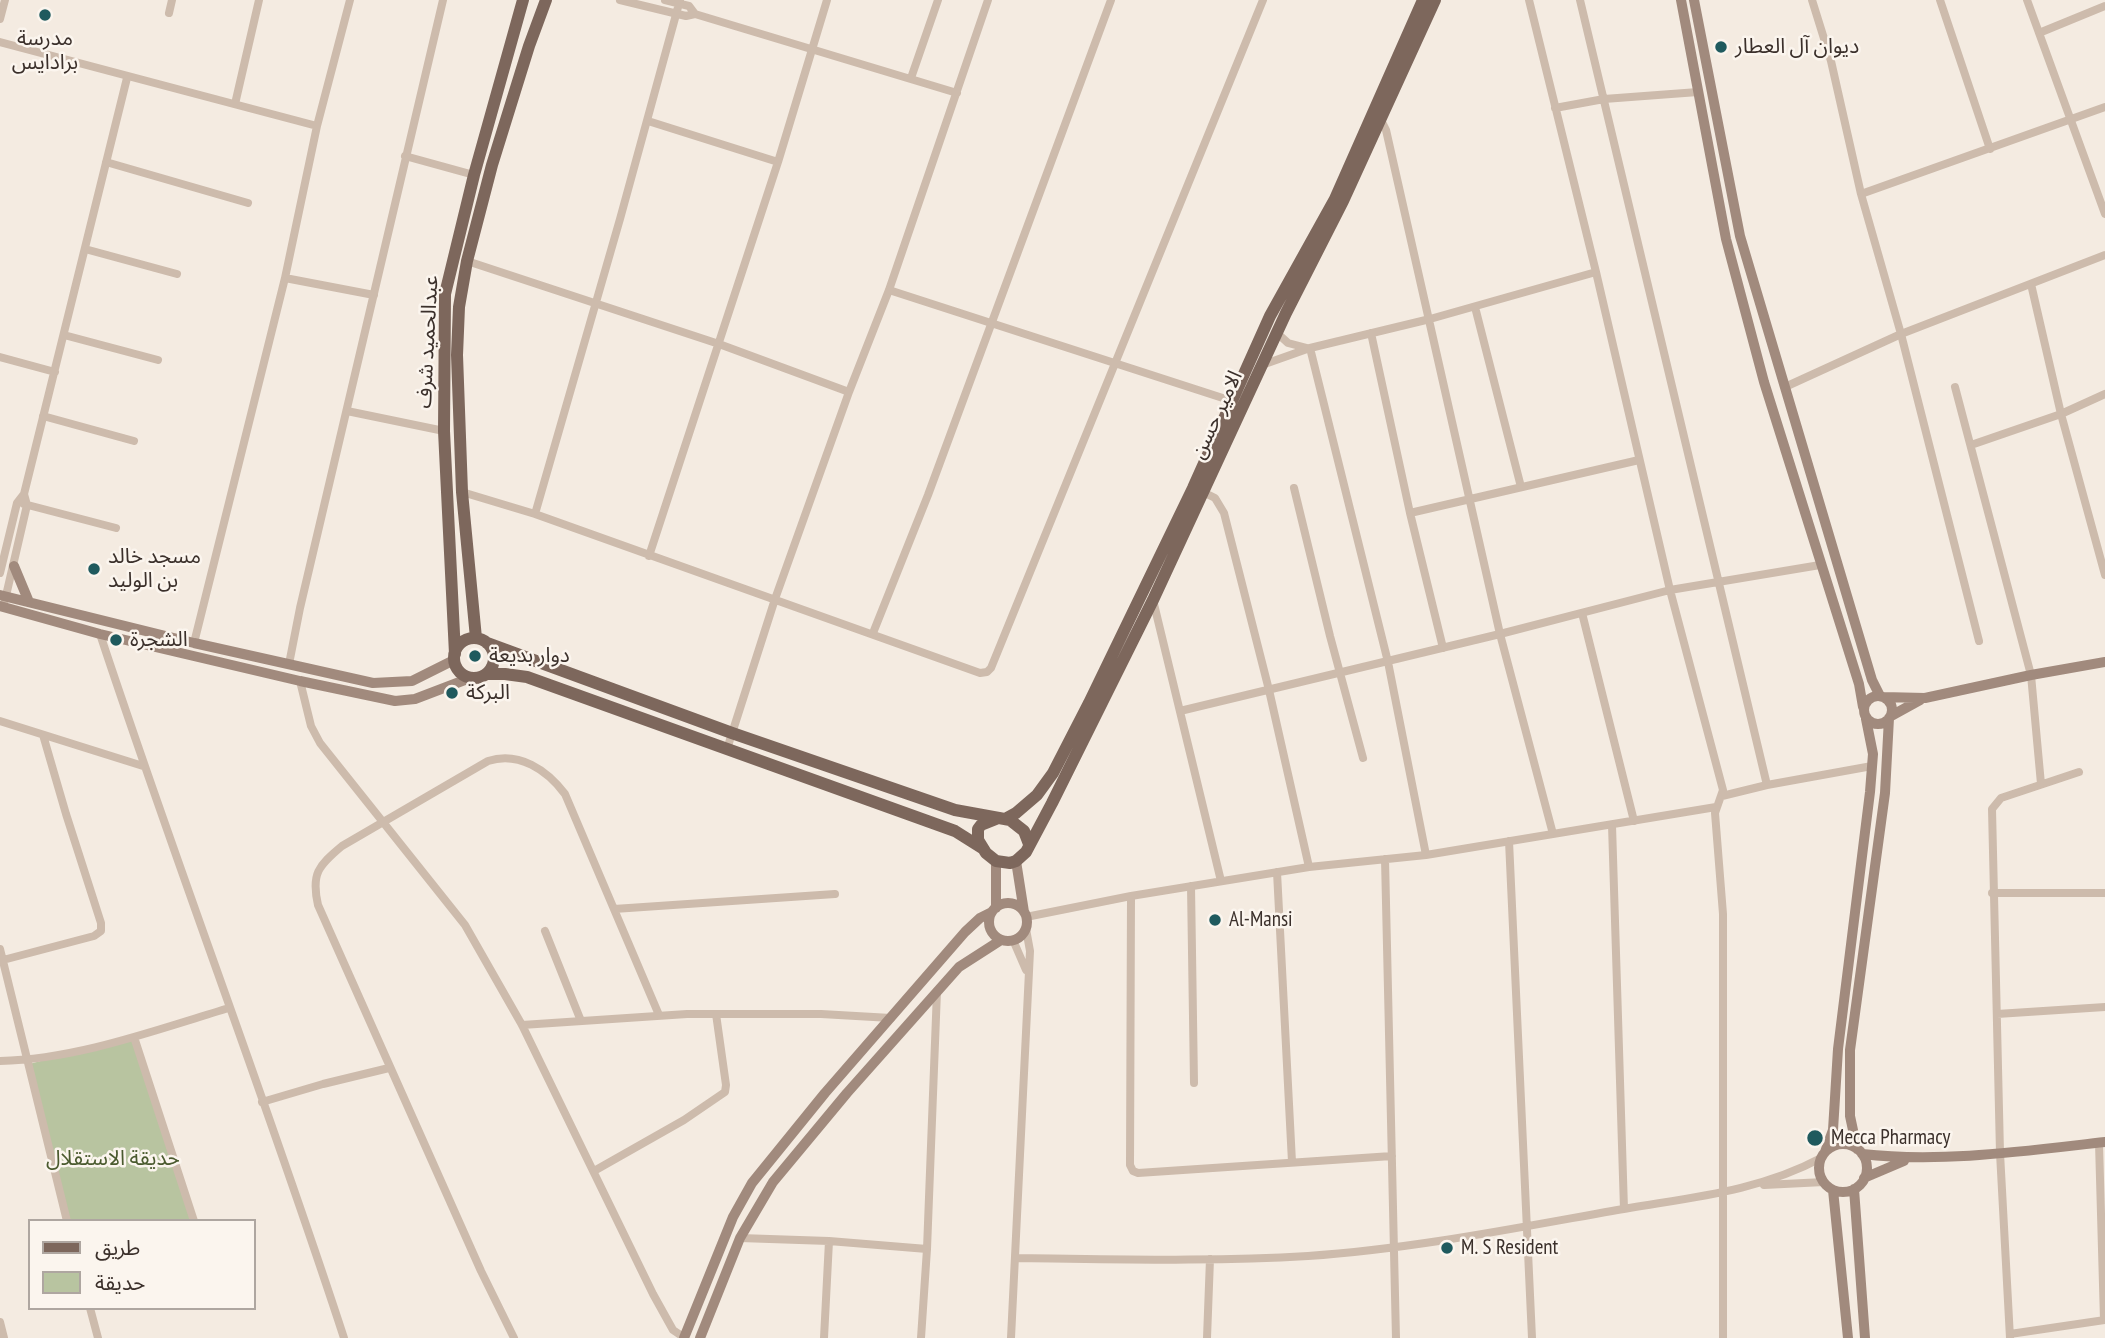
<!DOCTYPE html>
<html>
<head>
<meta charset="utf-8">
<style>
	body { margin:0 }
	#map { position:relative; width:2105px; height:1338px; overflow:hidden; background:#f4ebe1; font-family:"PT Sans Narrow","Noto Sans Arabic",sans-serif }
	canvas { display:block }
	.legend { position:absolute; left:28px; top:1219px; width:228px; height:91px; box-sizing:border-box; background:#fbf5ee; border:2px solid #aea6a0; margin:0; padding:9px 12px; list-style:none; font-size:21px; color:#3b302b }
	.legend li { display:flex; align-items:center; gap:14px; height:35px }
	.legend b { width:35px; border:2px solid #aea6a0 }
</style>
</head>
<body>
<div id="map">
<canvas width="2105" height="1338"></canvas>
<ul class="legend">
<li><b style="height:9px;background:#7d675c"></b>طريق</li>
<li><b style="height:19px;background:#b8c4a0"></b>حديقة</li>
</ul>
</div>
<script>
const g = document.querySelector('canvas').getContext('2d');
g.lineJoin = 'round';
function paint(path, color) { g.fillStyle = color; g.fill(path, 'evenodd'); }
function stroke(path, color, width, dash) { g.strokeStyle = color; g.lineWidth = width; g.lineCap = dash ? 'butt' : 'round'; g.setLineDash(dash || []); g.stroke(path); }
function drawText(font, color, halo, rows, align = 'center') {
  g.font = font + ' "PT Sans Narrow","Noto Sans Arabic",sans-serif'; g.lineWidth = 5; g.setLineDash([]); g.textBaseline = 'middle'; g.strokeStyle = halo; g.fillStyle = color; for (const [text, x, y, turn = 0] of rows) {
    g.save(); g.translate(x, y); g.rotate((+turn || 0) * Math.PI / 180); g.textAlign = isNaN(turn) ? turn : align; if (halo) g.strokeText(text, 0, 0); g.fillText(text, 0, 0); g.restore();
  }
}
const green = new Path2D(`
	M134 1037 194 1221H68L29 1064Z`);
const street = new Path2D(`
	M620 0 686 16 695 14 957 93
	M665 0 689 6 695 14
	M1529 0 1596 272 1670 590 1723 790 1715 813 1723 914V1338
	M1580 0 1767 785
	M1812 0 1831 61 1861 194 1901 334 1979 641
	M1940 0 1990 149
	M2027 0 2105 214
	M169 13 172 0
	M0 19 5 0
	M2039 33 2105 6
	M0 42 317 126
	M911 78 938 0
	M235 104 259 0
	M1555 108 1604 99 1698 92
	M1380 118 1386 130 1500 634 1553 834
	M648 121 778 162
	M405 156 474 175
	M106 162 248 203
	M1861 194 2105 107
	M85 249 177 274
	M467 261 719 344 849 392
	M285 278 374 295
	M2031 284 2061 414 2105 575
	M889 290 1232 401
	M1475 307 1521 487
	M1277 333 1288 343 1307 348
	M1371 333 1410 513 1443 648
	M64 335 158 360
	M1310 348 1388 662 1426 855
	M0 357 55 372
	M1262 365 1310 348 1430 319 1596 272
	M1785 387 1901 334 2105 255
	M1955 387 2031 675 2041 784
	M347 411 444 431
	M43 416 134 441
	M1971 445 2061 414 2105 394
	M1294 488 1330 636 1363 758
	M462 492 535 514 980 673 987 672 991 668 1263 0
	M1203 492 1215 498 1224 513 1269 690 1309 867
	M24 504 116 528
	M1410 513 1639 460
	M535 514 620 219 680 0
	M649 556 778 162 827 0
	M0 573 17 503 24 494 127 78
	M5 600 27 505 24 494
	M1153 600 1221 881
	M1582 613 1634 821
	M873 633 928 495 1111 0
	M100 634C178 870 267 1102 344 1338
	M194 643 285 278 317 126 350 0
	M289 664 300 608 443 0
	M300 681 311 726 320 743 465 925 522 1025 653 1294 673 1330 685 1338
	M1180 711 1500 634 1670 590 1820 565
	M0 721 143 766
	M727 749 775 599 849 392 889 290 988 0
	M1722 796 1767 785 1872 766
	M1612 825 1624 1209
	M1509 841 1532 1338
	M1385 859 1396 1338
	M1277 872 1292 1162
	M1191 886 1194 1083
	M1992 893H2105
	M1131 896 1130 1165 1133 1171 1138 1173 1392 1156
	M614 909 835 894
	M1026 917 1131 896 1309 867 1426 855 1716 807
	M545 931 581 1021
	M1013 940 1026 970
	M0 949 67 1221
	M3 960 94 936 101 931V923L66 814 43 735
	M1997 1014 2105 1007
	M522 1025 687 1014H821L891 1018
	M134 1037 194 1221
	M0 1061C78 1059 155 1030 229 1008
	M262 1102 323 1084 389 1068
	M2099 1143 2104 1320
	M594 1171 684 1120 725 1092 726 1085 716 1014
	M1764 1185 1824 1182
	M740 1238 829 1241 927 1249
	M1016 1258C1113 1259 1211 1262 1308 1256 1410 1249 1511 1229 1612 1211 1683 1198 1756 1193 1821 1158
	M90 1308 98 1338
	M0 1322 4 1338
	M2010 1334 2105 1320
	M514 1338 481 1271 318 905C311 874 318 866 342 846L488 761C519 751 547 770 565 794L659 1015
	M824 1338 829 1241
	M921 1338 927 1249 937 991
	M1011 1338 1030 951 1026 929
	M1207 1338 1210 1259
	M2010 1338 2000 1153 1992 809 2001 798 2079 772`);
const secondary = new Path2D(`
	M1681 0 1726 239 1764 382 1859 684 1863 707
	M1694 0 1740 236 1872 680 1880 696
	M14 566 29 602
	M0 595 194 643 373 683 412 681 454 660
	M0 606 100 634 300 681 395 701 415 699 470 678
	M1864 710a14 14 0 1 1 28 0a14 14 0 1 1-28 0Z
	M1883 697 1925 698 2031 675 2105 662
	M1891 716 1920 700
	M1016 861 1024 912
	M989 922a19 19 0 1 1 38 0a19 19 0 1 1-38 0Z
	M996 908V861
	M1819 1168a24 24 0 1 1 48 0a24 24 0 1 1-48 0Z
	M1857 1149 1850 1116V1050L1885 793 1889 718
	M1825 1152 1833 1130 1838 1049 1870 792 1873 754 1866 719
	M1862 1154C1942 1163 2025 1151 2105 1142
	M1864 1178 1904 1161
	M1854 1189 1865 1338
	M1833 1190 1848 1338
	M684 1338 733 1217 752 1183 825 1093 965 932 980 918 992 912
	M700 1338 740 1238 773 1182 847 1093 959 967 1001 940`);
const primary = new Path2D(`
	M476 638 462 492 457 355 459 307 467 261 492 165 529 46 546 0
	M454 658a20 20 0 1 1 40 0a20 20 0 1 1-40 0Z
	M487 643 732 733 955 810 1010 820 1024 831 1029 844
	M455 654 444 431 445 294 474 175 523 0
	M486 674H505L527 677 955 831 982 848
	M996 819 981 825 978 829V840L986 853 996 861 1010 863 1016 861 1026 852 1052 803 1153 600 1286 313 1343 201 1435 0
	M1005 819 1016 813 1037 795 1053 773 1089 703 1193 488 1270 316 1335 199 1423 0`);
const markers = [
	[45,15,7,"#1f5a5e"],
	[1721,47,7,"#1f5a5e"],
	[94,569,7,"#1f5a5e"],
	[116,640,7,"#1f5a5e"],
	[475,656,7,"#1f5a5e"],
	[452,693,7,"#1f5a5e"],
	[1215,920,7,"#1f5a5e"],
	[1815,1138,9,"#1f5a5e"],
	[1447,1248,7,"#1f5a5e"]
];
const poiNames = [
	["مدرسة",45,39,"center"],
	["برادايس",45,63,"center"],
	["ديوان آل العطار",1735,47],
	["مسجد خالد",108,557],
	["بن الوليد",108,581],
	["الشجرة",130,640],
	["دوار بديعة",489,656],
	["البركة",466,693],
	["Al-Mansi",1229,920],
	["Mecca Pharmacy",1831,1138],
	["M. S Resident",1461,1248]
];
const streetNames = [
	["عبدالحميد شرف",428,342,-87],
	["الامير حسن",1217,415,-65]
];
const parkNames = [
	["حديقة الاستقلال",113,1159]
];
paint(green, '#b8c4a0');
stroke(street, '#cdbbac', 8);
stroke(secondary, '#a18a7d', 10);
stroke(primary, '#7d675c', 12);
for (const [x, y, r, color] of markers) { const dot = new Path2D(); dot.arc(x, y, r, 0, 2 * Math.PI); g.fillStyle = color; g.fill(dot); stroke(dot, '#fbf5ee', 2.5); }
drawText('21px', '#3b302b', '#fbf5ee', poiNames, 'left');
drawText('21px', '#3b302b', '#fbf5ee', streetNames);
drawText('21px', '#4a5a2e', '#fbf5ee', parkNames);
</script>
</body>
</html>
